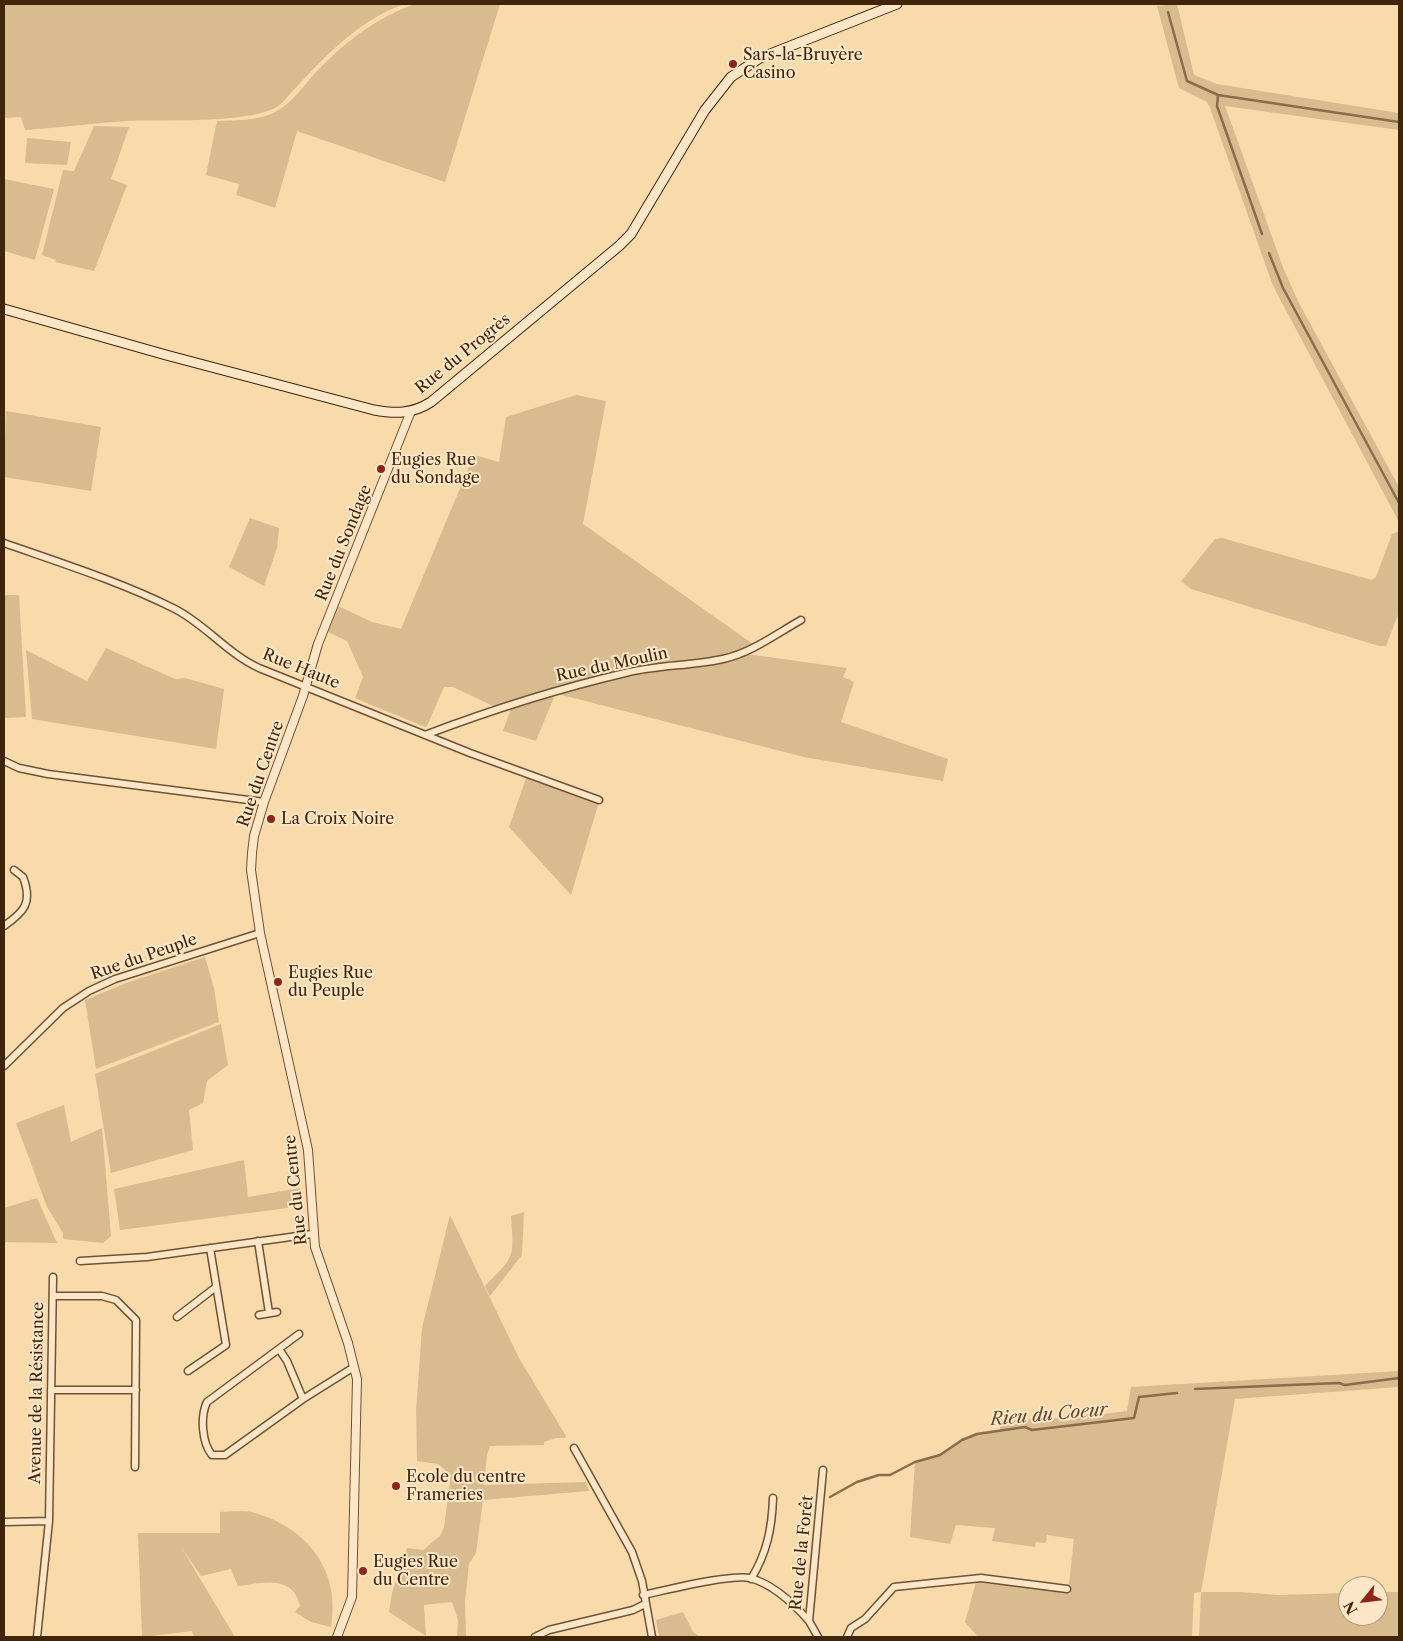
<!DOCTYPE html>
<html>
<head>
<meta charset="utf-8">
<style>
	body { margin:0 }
	#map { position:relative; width:1403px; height:1641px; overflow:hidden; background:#f9daab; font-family:"Libre Caslon Text",serif }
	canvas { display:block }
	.frame { position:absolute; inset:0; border:5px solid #3f250b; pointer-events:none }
	.north { position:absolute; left:1338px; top:1576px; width:50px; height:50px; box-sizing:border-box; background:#fbe7c8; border:1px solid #b0997c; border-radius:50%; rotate:241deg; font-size:14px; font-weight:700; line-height:20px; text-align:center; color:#3f250b }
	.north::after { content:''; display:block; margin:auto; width:18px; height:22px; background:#8f2418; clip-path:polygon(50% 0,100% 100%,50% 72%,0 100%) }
</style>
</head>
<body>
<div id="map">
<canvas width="1403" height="1641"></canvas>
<div class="frame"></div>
<div class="north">N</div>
</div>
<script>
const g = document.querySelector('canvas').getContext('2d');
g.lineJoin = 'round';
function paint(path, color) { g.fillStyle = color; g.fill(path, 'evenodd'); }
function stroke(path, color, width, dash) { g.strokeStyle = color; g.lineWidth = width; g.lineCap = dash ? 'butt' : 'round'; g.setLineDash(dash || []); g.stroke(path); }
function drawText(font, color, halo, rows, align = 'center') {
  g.font = font + ' "Libre Caslon Text",serif'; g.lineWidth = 4; g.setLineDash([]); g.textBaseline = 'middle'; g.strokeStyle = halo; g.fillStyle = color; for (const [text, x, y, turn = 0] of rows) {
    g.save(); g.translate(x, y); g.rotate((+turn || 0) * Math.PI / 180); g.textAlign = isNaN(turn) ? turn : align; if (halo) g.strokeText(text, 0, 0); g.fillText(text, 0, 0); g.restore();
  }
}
const green = new Path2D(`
	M4 4H405C354 21 316 66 281 104 255 125 163 119 127 121 93 123 59 128 25 130L21 117 4 118Z
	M415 4H500L445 182 297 131 275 208 236 195 239 184 206 175 217 121C236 120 260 121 277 111 292 103 304 85 315 73 344 43 375 18 415 4Z
	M1177 4 1194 75 1217 84 1399 113V130L1225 106 1284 270 1299 303 1399 487V522L1273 286 1210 108 1207 102 1179 88 1157 6Z
	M94 126 129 127 111 179 127 185 94 271 55 262 56 260 42 255 63 170 74 171Z
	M27 138 71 142 67 165 25 163Z
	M4 179 54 189 35 260 4 251Z
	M576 395 606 401 583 524 753 644 743 650 747 654 847 668 843 677 854 682 841 722 948 759 943 781 804 757 546 691 542 694 554 697 536 741 503 731 514 700 493 706 453 687H444L427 726 425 727 357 699 355 698 363 677 347 641 328 632 338 606 372 622 401 629 474 455 499 462 506 417Z
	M6 411 101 427 91 491 4 477Z
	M250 518 279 528 277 548 264 586 229 567Z
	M1399 531V612L1386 646H1379L1191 589 1181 581 1215 539 1222 538 1372 580 1376 577 1392 534Z
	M4 595H19L26 717 4 718Z
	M106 648 175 679 185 678 224 689 216 749 32 719 26 650 87 681Z
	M527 776 599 802 571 895 509 827Z
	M205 957 214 988 219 1022 96 1069 85 1000 126 983Z
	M221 1024 228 1065 207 1081 203 1103 189 1110 193 1150 111 1173 95 1074Z
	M64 1105 71 1142 102 1128 111 1236 103 1243 63 1239V1233L47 1207 16 1123Z
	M244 1160 248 1197 300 1188 303 1206 120 1230 114 1189Z
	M37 1198 57 1243 4 1242V1208Z
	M524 1212 522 1255 490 1296 485 1286C515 1255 514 1260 511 1216Z
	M450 1215 519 1358 566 1436 565 1438H556L544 1442V1445L490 1446 487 1455 484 1485 586 1482 589 1491 483 1500 476 1553 469 1564 465 1601 466 1637H457L458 1620 452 1602 424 1605 426 1636 389 1612 392 1593 407 1548 423 1550 440 1536 444 1527 451 1475 438 1464 417 1461 416 1411 422 1328Z
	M1399 1371V1387L1235 1399 1201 1592H1240L1278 1595 1348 1593V1616H1378V1592H1399V1637H1199L1201 1592 1194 1593 1192 1637H978L965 1622 976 1582 1068 1592 1074 1539 1047 1535 1046 1543 1036 1542 1035 1547 992 1541 995 1528 956 1525 950 1544 910 1537 915 1462C933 1459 945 1450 961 1441 973 1434 987 1431 1000 1430V1419L1071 1418 1127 1411 1131 1387Z
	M220 1512C230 1512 245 1510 255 1513 307 1528 341 1570 331 1627L311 1622 295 1612 300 1606C293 1574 262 1583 238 1586L231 1569 201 1576 181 1547 235 1637H194L192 1631 142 1637 138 1533H220Z
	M683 1612 693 1632 700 1637H659L656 1620Z`);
const stream = new Path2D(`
	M1168 12 1187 81 1218 95 1399 122
	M1218 96 1217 106 1262 234
	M1269 253 1283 288 1399 503
	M1195 1389 1339 1383 1345 1385 1399 1378
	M830 1497 857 1482 879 1475H890L915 1462 940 1455 962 1440 977 1434 1025 1427 1032 1430 1134 1418 1139 1397 1177 1393`);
const minor = new Path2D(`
	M4 543C61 563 121 582 175 609 206 625 228 654 259 668L470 753 599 800
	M425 735C491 710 557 689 625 673 657 665 691 666 723 659 751 653 776 634 801 620
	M4 761 19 768 48 774 264 802
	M4 926C24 912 33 903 23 877L14 870
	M4 1066 63 1008 89 991 115 979 260 933
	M258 1241 269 1313
	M80 1261 147 1257 312 1234
	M53 1296H102L116 1300 136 1320 135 1467
	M259 1315 277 1312
	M177 1317 216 1287
	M299 1334 207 1402C200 1417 202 1443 212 1455H225L303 1399 354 1367
	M279 1349 287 1361 303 1399
	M188 1371 226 1345 210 1248
	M51 1390H136
	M574 1448 632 1552 642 1581 652 1637
	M4 1522 49 1521
	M751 1579C767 1553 772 1528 773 1498
	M643 1595C667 1590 730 1574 750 1578 773 1584 794 1604 809 1621
	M37 1637 49 1521 53 1277
	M535 1637 549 1630 633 1610 645 1604
	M818 1637 809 1621 823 1470
	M847 1637 851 1628 865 1619 894 1587 981 1578 1067 1589`);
const tertiary = new Path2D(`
	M337 1637 352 1597 357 1379 348 1343 315 1247 308 1150 260 933 251 870 252 853 254 836 264 802 303 696 318 644 411 411`);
const secondary = new Path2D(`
	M4 309 166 355 374 410C395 414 412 414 431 402L619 246 631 234 705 110 731 77 760 58 897 4`);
const markers = [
	[733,64,5,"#8f2418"],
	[381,469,5,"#8f2418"],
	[271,819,5,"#8f2418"],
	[278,982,5,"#8f2418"],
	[396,1486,5,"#8f2418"],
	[363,1571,5,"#8f2418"]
];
const poiNames = [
	["Sars-la-Bruyère",743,55],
	["Casino",743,73],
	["Eugies Rue",391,460],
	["du Sondage",391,478],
	["La Croix Noire",281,819],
	["Eugies Rue",288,973],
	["du Peuple",288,991],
	["Ecole du centre",406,1477],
	["Frameries",406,1495],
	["Eugies Rue",373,1562],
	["du Centre",373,1580]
];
const streetNames = [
	["Rue du Progrès",463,354,-39],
	["Rue du Sondage",344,543,-68],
	["Rue du Moulin",612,665,-12],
	["Rue Haute",301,669,22],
	["Rue du Centre",261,774,-71],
	["Rue du Peuple",144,957,-19],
	["Rue du Centre",296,1190,-96],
	["Avenue de la Résistance",37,1393,-89],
	["Rue de la Forêt",802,1553,-84]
];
const waterNames = [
	["Rieu du Coeur",1049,1415,-5]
];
paint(green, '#d9bb90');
stroke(stream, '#896c4b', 2.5);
stroke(minor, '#6e5233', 9);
stroke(tertiary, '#6e5233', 10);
stroke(secondary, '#3f250b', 11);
stroke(minor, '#fbe7c8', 6);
stroke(tertiary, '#fbe7c8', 8);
stroke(secondary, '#fbe7c8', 9);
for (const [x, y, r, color] of markers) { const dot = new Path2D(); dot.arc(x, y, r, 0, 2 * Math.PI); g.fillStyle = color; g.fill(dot); stroke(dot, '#fbe7c8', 2); }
drawText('16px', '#3f250b', '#fbe7c8', poiNames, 'left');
drawText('16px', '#3f250b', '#fbe7c8', streetNames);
drawText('italic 18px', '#64492b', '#fbe7c8', waterNames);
</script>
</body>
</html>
